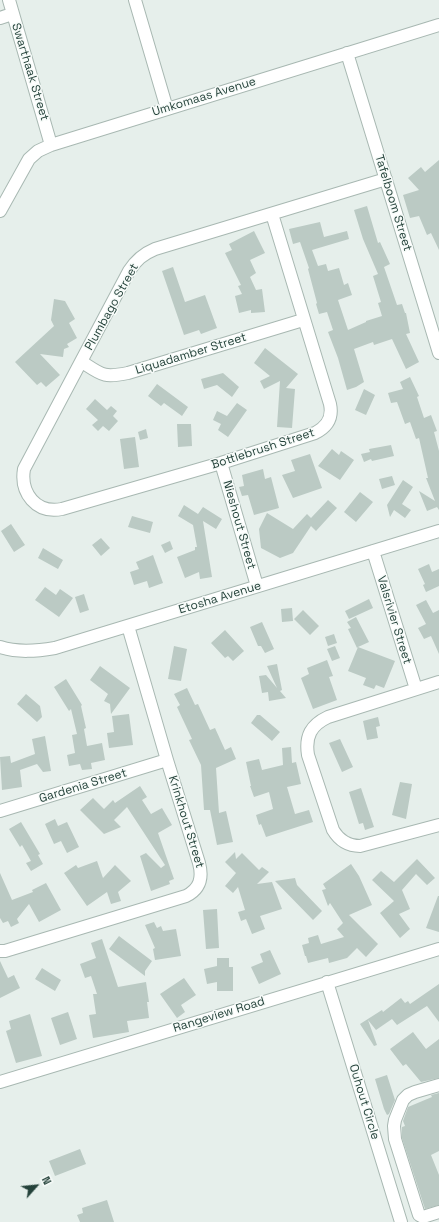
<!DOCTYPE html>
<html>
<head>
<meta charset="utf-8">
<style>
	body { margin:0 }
	#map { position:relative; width:439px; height:1222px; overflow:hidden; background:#e6efeb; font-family:"Space Grotesk",sans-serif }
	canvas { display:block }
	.north { position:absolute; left:16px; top:1166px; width:40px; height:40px; -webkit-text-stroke:3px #f7fbf9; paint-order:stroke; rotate:63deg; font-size:11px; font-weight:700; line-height:16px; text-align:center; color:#24423a }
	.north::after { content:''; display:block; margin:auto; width:14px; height:18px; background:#24423a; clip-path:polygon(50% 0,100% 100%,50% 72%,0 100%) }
</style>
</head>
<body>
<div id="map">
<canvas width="439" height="1222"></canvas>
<div class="north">N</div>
</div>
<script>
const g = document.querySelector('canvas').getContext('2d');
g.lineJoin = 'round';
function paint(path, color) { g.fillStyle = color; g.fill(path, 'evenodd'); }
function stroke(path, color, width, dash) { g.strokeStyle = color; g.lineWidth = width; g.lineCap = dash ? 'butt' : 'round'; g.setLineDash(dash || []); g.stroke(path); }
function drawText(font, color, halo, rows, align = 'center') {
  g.font = font + ' "Space Grotesk",sans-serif'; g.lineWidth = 3; g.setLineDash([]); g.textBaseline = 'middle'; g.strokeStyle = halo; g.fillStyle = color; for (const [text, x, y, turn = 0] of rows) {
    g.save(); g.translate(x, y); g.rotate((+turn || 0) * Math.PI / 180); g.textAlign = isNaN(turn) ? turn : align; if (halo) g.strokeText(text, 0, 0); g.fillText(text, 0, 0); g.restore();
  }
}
const building = new Path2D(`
	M439 160V250L431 233 427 235 419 216 410 218 403 195 419 190 408 178 421 167 425 172Z
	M367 206 378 243 380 242 390 264 384 267 397 305 402 304 405 313H406L410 333 406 334 419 362 406 369 392 339 374 345 373 342 354 349 364 382 356 387 347 390 338 358 328 332 333 330 327 312 319 314 316 304 317 303 308 269 309 268 300 242 293 244 289 229 320 222 324 237 347 231 349 239 312 250 318 266 326 264 328 271 339 268 344 285 348 283 352 295 338 300 348 330 366 322V321L382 316 378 303 381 302 373 276 378 274 363 239 354 210Z
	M254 231 265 253 250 260 256 273 250 277 256 290 262 289 265 312 251 313V310L239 313 235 296 242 294 238 286 241 285 225 253 232 250 229 244Z
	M173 267 185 302 205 295 217 328 201 334 199 330 184 335 162 271Z
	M54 299 65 301 75 319 69 323 77 338 67 344 69 347 64 349 63 357 40 354 60 375 46 387 41 382 37 385 15 362 54 326 51 320Z
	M265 348 298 374 286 388 295 389 292 428 277 427 280 381 264 389 260 381 270 376 254 363Z
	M223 373 239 387 232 397 217 385 204 389 201 379Z
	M410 377 419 396 417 397 424 418 431 415 437 431 434 432 439 451V510L437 507 427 511 419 491 435 501 426 478H428L419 438 416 439 410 422 405 424 397 402 391 403 388 393 403 389 400 382Z
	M157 384 188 407 182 416 164 403 161 406 148 396Z
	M364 389 375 395 366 415 355 410Z
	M95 399 107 410 111 406 117 411 113 416 118 421 109 431 103 426 98 431 92 425 98 420 86 409Z
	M237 403 247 410 228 437 218 430 221 424 213 420 217 411 227 416Z
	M177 424H191L192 446 178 447Z
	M146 429 148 438 140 440 138 432Z
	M135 437 139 467 124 469 120 439Z
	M391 445 394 456 372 461 371 459 364 462 361 454 370 452 369 449Z
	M332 449 339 455 341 451 354 460 340 480 318 466Z
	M310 454 322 488 293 498 282 475 295 471 291 460Z
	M263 469 265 479 271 477 279 508 254 515 248 495 242 496 239 487 244 486 242 475Z
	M392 476 395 485 382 489 379 479Z
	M403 480 413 487 402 504 411 510 405 518 394 510 390 517 387 505Z
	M360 492 373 502 356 522 344 512Z
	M328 500 337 508 316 531 311 526 293 553 280 558 261 548 259 529 267 513 293 529 307 514 311 518Z
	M184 505 198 514 203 507 222 519 216 529 203 521 212 577 200 579 199 572 185 578 177 557 195 550V547H197L193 525 178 516Z
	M132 516 153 522 150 533 128 527Z
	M11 524 25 545 14 552 1 531Z
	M101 538 110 548 101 556 92 545Z
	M170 541 173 549 165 553 161 545Z
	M43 548 63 560 58 569 38 558Z
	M153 555 163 583 149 588 147 581 134 585 130 572 139 569 136 562Z
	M429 564 432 572 439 569V586L426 592 423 585 425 584 418 569Z
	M45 587 56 595 60 589 73 598 59 617 35 600Z
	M84 594 89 610 80 613 75 597Z
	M369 599 373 608 349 619 345 611Z
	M426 600 433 613 439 610V654L431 636 424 639 418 628 426 624 416 605Z
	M292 608 293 621 282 622 281 609Z
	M303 610 319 626 310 635 294 619Z
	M356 617 369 642 358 647 395 661 384 688 376 685 374 689 363 685 366 678 348 671 358 647 357 648 348 629 351 628 347 622Z
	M262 622 274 649 265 653 261 646H258L250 627Z
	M225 630 244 651 233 661 228 656 225 658 211 643Z
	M334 634 337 643 328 646 325 637Z
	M174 646 187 649 181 681 168 679Z
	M335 646 340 658 332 661 327 649Z
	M327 660 333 676 329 677 337 700 313 709 301 678 309 674 307 668Z
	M277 664 282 690 280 691 286 698 269 701 268 692 262 693 259 676 266 675 277 688 267 666Z
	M100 666 130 688 111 714 110 704 104 701 108 694 90 680Z
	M66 679 82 705 81 706 86 728 84 729 87 746 102 743 105 760 91 763 92 769 82 770 80 764 69 766 67 755 75 753 72 735 77 734 71 709 69 711 54 687Z
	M187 688 195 705 198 704 210 730 215 728 225 750 231 747 236 759 216 768 219 813 226 811 233 842 217 845 210 810H204L201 765 189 740 192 739 177 707 180 705 174 694Z
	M26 694 40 706 42 717 37 722 17 704Z
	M129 714 133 745 109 748 107 733 114 732 112 716Z
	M257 715H260L280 732 272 741 251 723Z
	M378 717 380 726 376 727 378 738 367 740 363 721Z
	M45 736 51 771 43 772 37 764 20 770 22 787 2 790 0 757 10 756 11 763 35 754 32 739Z
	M340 739 353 767 342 772 329 743Z
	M291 747 292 763 296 762 301 784 287 787 295 814 309 810 313 822 266 837 261 824 259 825 256 815 273 809 269 792 254 797 250 786H251L246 762 259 759 262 770 283 765 282 748Z
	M400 782 412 784 406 819 392 815Z
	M140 786 147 797 142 800 151 814 162 808 172 825 158 833 174 879 169 881 170 884 151 891 140 856 146 853 161 868 165 865 127 807 114 820 121 827 104 834 80 810 93 798 104 809 113 800 115 803Z
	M361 788 374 827 365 830 363 823 359 824 349 792Z
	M55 819 58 826 67 822 79 847 67 853 61 841 54 844 45 824Z
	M21 822 40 854 38 855 43 864 31 871 26 863 31 861 22 845 20 847 9 829Z
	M235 852 236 859 242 853 259 870 262 867 269 872 257 884 272 882 282 909 260 916 265 929 252 934 246 919 241 921 238 912 245 910 238 887 233 893 225 886 236 873 225 862Z
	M417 859 435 878 427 885 416 874 402 890 410 909 399 914 410 929 400 938 380 913 394 901 372 880 381 871 394 882Z
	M97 861 103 878 115 865 131 881 118 892 121 901 111 904 107 892 87 906 64 873 76 865 78 868Z
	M351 864 359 876 372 905 349 915 378 944 366 957 357 948 347 958 329 963 328 958 308 963 306 956H305L302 945 309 943 308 938 318 935 321 944 344 937 337 929 343 923 330 903 328 906 322 890 326 889 323 884Z
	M0 873 12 900 33 892 32 890 46 883 61 910 39 922 29 904 17 919 19 923 11 927 8 921 3 923 0 918Z
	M295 878 297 885 322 911 313 920 275 881Z
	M438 896H439V932L426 928Z
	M217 909 219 948 206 949 203 910Z
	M154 922 157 928 161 926 163 931 176 929 181 956 155 960 153 949 155 948 145 925Z
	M119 936 152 961 145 971V976L109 949Z
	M102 939 118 987 146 982 149 1002H147L149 1018 127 1021 129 1032 93 1038 89 1015 96 1014 93 994H97L91 976 85 978 80 964 96 958 91 943Z
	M270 950 281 974 259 984 251 967 263 962 260 954Z
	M217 958H229V967H233V991H217V982L207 984 204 969 217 966Z
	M0 961 8 978 14 975 20 988 0 998Z
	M42 968 61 980 55 991 35 979Z
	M184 978 196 995 181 1005 185 1012 177 1018 160 994Z
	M439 984V1022L427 1006 397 1025 392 1019 376 1030 368 1020 377 1045 374 1046 360 1024 382 1010 383 1012 401 998 405 1003 408 1001 410 1004Z
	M68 1012 77 1039 60 1045 51 1018Z
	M30 1014 42 1056 16 1063 6 1031 11 1029 9 1021Z
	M413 1032 426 1049 439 1039V1078L421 1082 406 1064 403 1066 390 1049Z
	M387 1075 395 1100 389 1114 387 1115 384 1109 375 1079Z
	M439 1093V1151L431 1155 439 1175V1205L425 1209 402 1138V1127L405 1126 403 1121 408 1107 432 1097 431 1095Z
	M80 1149 86 1164 55 1176 49 1161Z
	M107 1200 114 1222H80L77 1215 83 1213 82 1208Z`);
const minor = new Path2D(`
	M9 0 51 145
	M135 0 167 109
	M0 18 12 14
	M347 53 439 353
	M0 211 29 159 38 151 51 145 439 25
	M272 214 330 404C333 418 327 427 315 433L221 463 62 509C36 514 20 493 24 469L129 271C136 260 143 254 155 249L386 179
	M82 362C102 375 103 378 128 373L303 320
	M221 463 257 586
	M373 551 416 689
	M0 647C18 653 37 651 55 648L439 531
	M439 682 328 717C311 725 305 736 308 755L333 830C339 840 348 846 360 846L439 825
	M0 811 167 760
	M0 951H5L186 896C200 889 203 878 199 863L167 760 128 626
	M327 982 401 1222
	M0 1082 439 949
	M439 1085 415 1092 408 1095 403 1100 395 1120 394 1126 395 1139 419 1215 423 1217 439 1212`);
const streetNames = [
	["Swarthaak Street",30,72,73],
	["Umkomaas Avenue",204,97,-17],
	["Tafelboom Street",393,203,73],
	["Plumbago Street",112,307,-61],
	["Liquadamber Street",191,354,-17],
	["Bottlebrush Street",263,449,-18],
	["Nieshout Street",239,525,74],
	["Etosha Avenue",220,598,-17],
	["Valsrivier Street",394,620,73],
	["Gardenia Street",83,786,-17],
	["Krinkhout Street",186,822,73],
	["Rangeview Road",219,1015,-17],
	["Ouhout Circle",364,1102,73]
];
paint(building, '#bbcac4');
stroke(minor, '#a8b8b2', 14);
stroke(minor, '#fff', 12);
drawText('12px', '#24423a', '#f7fbf9', streetNames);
</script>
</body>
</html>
